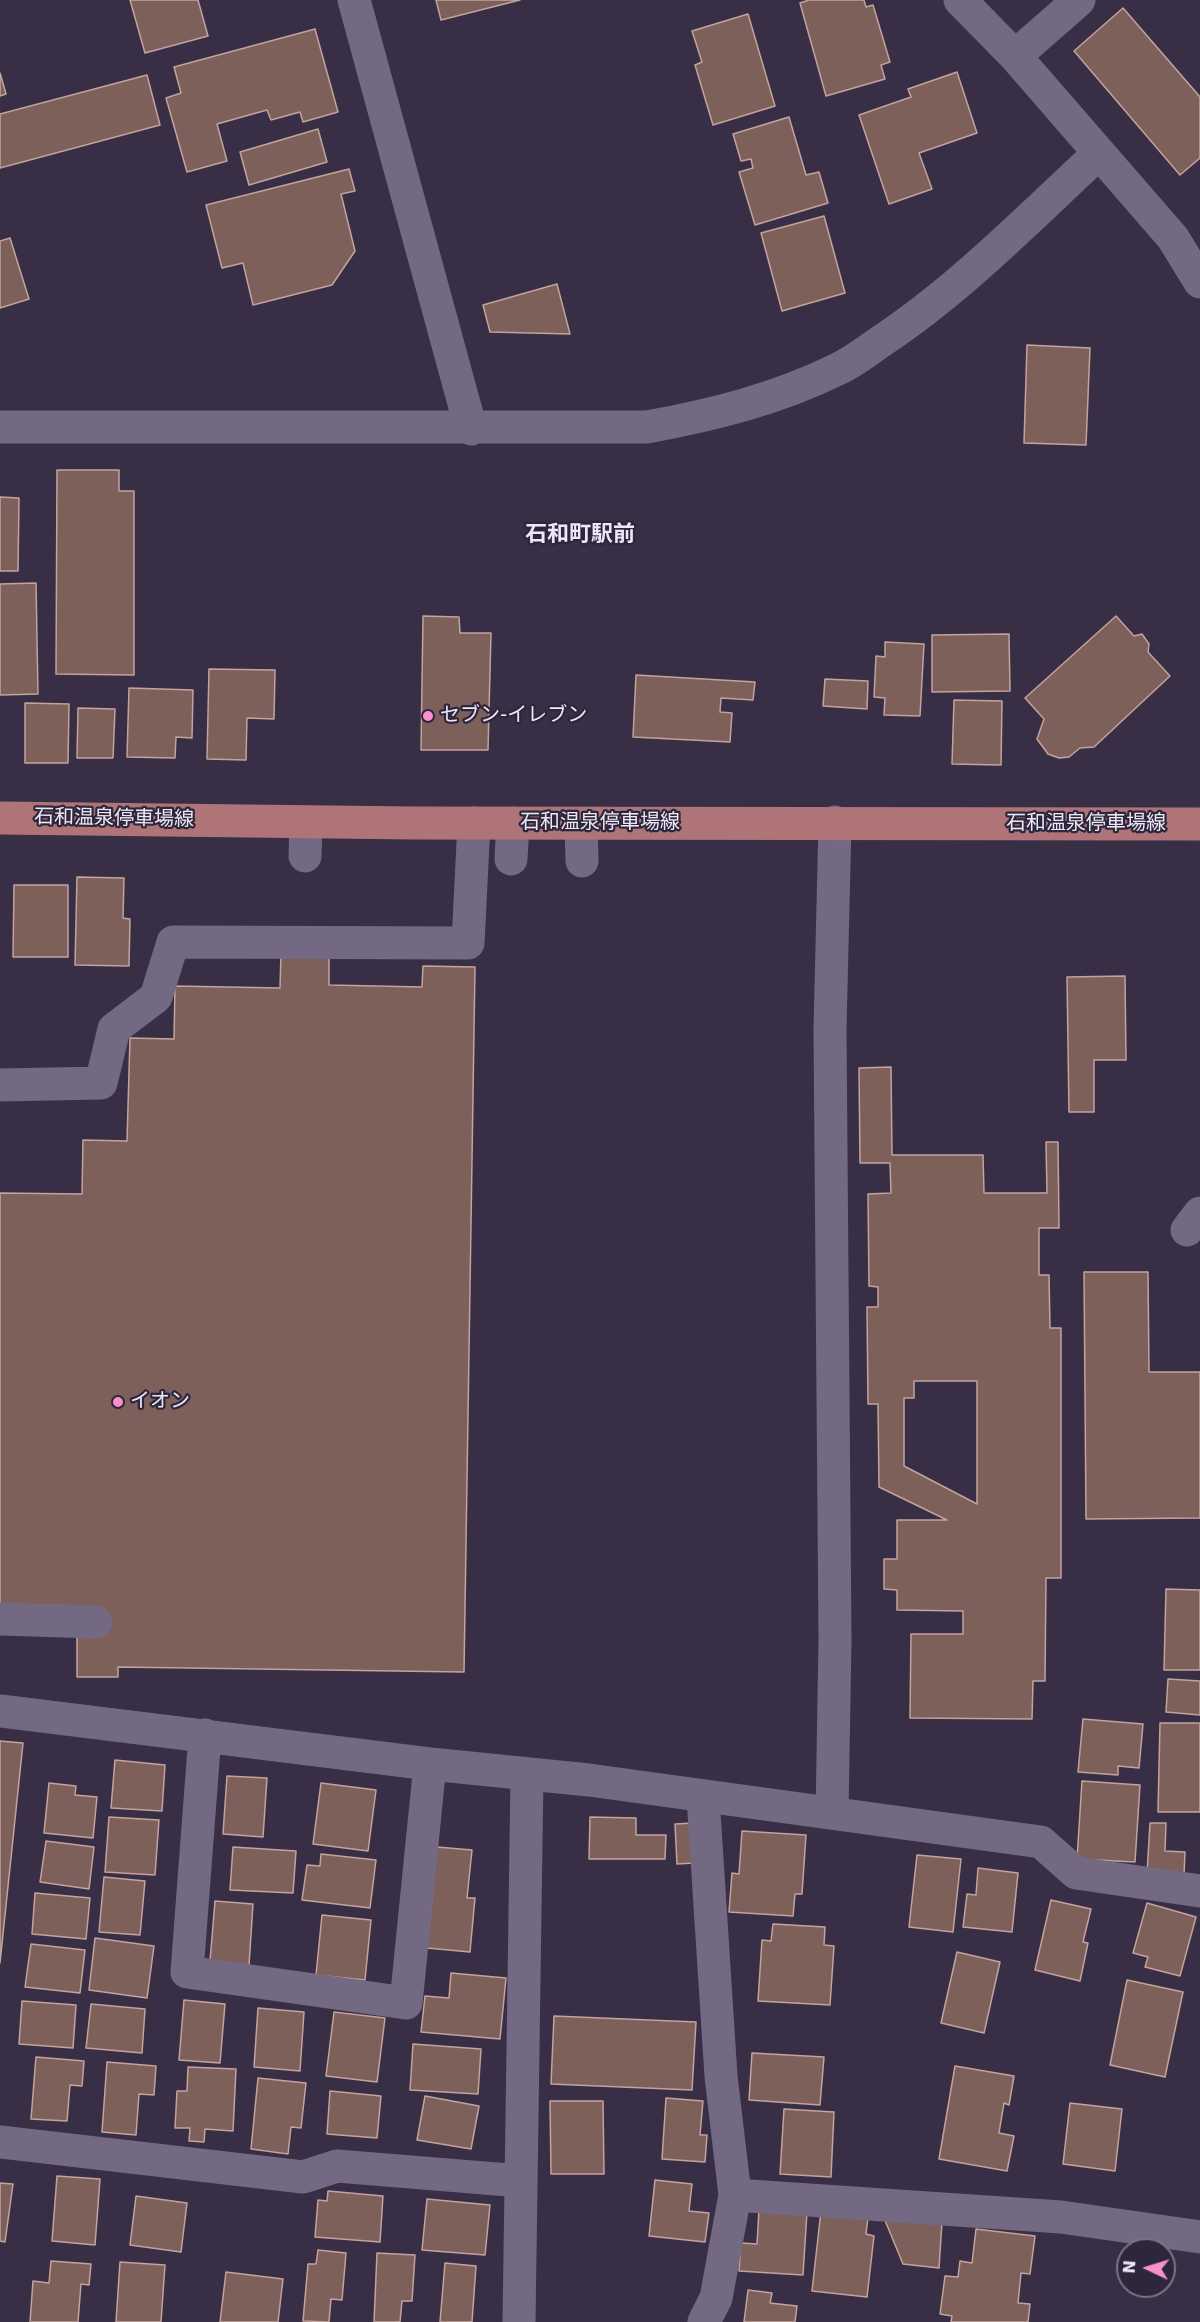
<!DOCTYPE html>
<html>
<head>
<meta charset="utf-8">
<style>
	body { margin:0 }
	#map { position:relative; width:1200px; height:2322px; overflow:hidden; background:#382f46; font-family:"DejaVu Sans",sans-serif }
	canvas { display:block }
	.north { position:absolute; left:1116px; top:2238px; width:60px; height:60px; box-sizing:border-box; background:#2e263b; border:2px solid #7a7486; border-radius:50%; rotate:274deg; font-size:16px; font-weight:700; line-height:24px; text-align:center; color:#ede8f7 }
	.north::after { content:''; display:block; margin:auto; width:21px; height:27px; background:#f790cd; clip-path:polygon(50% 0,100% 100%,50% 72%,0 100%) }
</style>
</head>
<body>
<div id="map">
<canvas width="1200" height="2322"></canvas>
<div class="north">N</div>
</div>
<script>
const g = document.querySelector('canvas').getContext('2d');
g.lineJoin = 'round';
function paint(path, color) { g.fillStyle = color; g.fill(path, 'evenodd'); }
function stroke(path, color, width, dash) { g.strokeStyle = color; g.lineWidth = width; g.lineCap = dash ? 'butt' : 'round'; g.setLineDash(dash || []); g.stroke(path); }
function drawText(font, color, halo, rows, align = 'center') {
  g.font = font + ' "DejaVu Sans","Noto Sans JP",sans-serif'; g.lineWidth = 4.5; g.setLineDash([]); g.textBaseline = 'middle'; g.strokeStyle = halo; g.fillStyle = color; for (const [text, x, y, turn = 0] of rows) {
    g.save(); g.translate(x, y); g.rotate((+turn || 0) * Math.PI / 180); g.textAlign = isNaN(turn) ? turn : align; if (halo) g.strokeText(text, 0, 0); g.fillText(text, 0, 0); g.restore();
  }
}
const building = new Path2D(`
	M130 0H198L208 36 145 53Z
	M436 0H520L441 20Z
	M809 0H864L866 7 873 5 890 62 881 65 885 79 826 96 800 3Z
	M1123 8 1200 97V158L1180 175 1074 51Z
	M748 14 775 106 713 125 695 65 702 62 692 31Z
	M315 29 338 112 303 122 300 112 271 120 267 110 217 124 227 161 187 172 166 98 181 93 174 67Z
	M957 72 977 133 919 153 932 189 889 204 859 115 911 97 908 89Z
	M0 73 6 94 0 96Z
	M147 75 160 125 0 168V114Z
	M789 117 806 175 819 172 828 203 755 225 739 172 753 168 751 159 741 161 733 134Z
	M318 129 327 162 249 185 240 152Z
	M349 169 355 191 341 194 355 251 332 285 253 305 243 263 222 268 206 205Z
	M824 216 845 293 782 311 761 233Z
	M10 238 29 299 0 308V241Z
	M557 284 570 334 490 332 483 305Z
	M1027 345 1090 348 1086 445 1024 443Z
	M57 470H119V491H134V675L56 674Z
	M0 497 19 498 18 571H0Z
	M36 583 38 694 0 695V584Z
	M423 616 459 617 460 633H491L488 750H421Z
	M1116 616 1134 636 1142 634 1149 644 1148 652 1170 676 1094 747 1080 748 1069 757 1059 758 1048 754 1037 739 1044 719 1025 698Z
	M1009 634 1010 691 932 692V635Z
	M885 642 924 644 920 716 884 715 885 698 874 697 876 656 885 657Z
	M209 669 275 670 274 719 247 718 246 760 207 759Z
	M636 675 755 682 753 700 721 698 720 712 732 713 730 742 633 737Z
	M825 679 868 681 867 709 823 706Z
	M129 688 193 690 192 738 176 737 175 758 127 757Z
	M954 700 1002 701 1001 765 952 764Z
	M25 703 69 704 68 763H25Z
	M78 708 115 709 113 758H77Z
	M77 877 124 878 123 918 130 919 129 966 75 965Z
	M14 885H68V957H13Z
	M281 953 329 954V985L422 987 423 966 475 967 464 1672 118 1667V1677H77V1634L0 1632V1193L82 1194 83 1140 127 1141 130 1038 174 1039 175 986 280 988Z
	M1125 976 1126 1060H1094V1112H1069L1067 977Z
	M891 1067 892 1155H983L984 1193H1047L1046 1142H1058L1059 1228H1039V1275H1049L1050 1328H1061V1578H1046L1045 1681H1033L1032 1719 910 1718 911 1634H963V1611L897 1610V1590L884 1589V1559H897V1520H947L879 1487 878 1404H868L867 1307H878V1287L869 1286 868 1194 891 1193 890 1163H860L859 1068ZM914 1381H977V1504L904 1466V1398H914Z
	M1084 1272H1148L1149 1372H1200V1518L1086 1519Z
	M1166 1589 1200 1590V1670H1164Z
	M1168 1679 1200 1681V1715L1166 1712Z
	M1083 1719 1143 1724 1139 1768 1118 1766V1775L1078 1772Z
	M1160 1723H1200V1812H1158Z
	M0 1741 23 1743 0 1963Z
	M115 1760 165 1765 162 1811 111 1808Z
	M227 1776 267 1778 263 1837 223 1834Z
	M1082 1781 1140 1785 1135 1862 1077 1859Z
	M49 1783 76 1786 75 1795 97 1797 93 1838 44 1833Z
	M321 1783 376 1790 368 1851 313 1844Z
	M109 1817 159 1820 155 1875 105 1872Z
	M590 1817 636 1818V1835H666L665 1859H589Z
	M693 1823 694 1863 677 1864 675 1824Z
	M1150 1823H1166L1165 1851 1185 1852 1184 1876 1147 1874Z
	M742 1831 806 1835 802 1894H795L793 1916 729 1912 732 1873 739 1874Z
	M46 1841 94 1847 89 1889 40 1882Z
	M233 1847 296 1851 293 1893 230 1890Z
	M437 1847 472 1850 467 1898H475L470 1952 427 1948Z
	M321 1854 376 1860 370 1908 302 1900 307 1865 320 1866Z
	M917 1855 961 1859 953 1932 909 1927Z
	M978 1868 1018 1873 1012 1932 963 1927 967 1894 976 1895Z
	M104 1877 145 1881 140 1935 99 1932Z
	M35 1893 90 1898 86 1939 32 1934Z
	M1051 1900 1091 1909 1083 1942 1088 1943 1080 1981 1035 1970Z
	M215 1901 253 1904 249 1965 210 1961Z
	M1147 1903 1196 1917 1180 1976 1145 1967 1148 1957 1133 1953Z
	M322 1915 371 1920 365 1980 316 1975Z
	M773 1924 825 1927 824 1945 834 1946 830 2005 758 2001 762 1940 771 1941Z
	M95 1938 154 1946 147 1998 89 1990Z
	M31 1944 85 1950 80 1993 25 1987Z
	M957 1952 1000 1962 984 2033 941 2023Z
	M451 1973 506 1978 500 2039 421 2032 425 1996 449 1998Z
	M1127 1980 1183 1992 1165 2077 1110 2065Z
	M184 2000 225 2004 220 2063 179 2060Z
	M22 2001 76 2005 73 2048 19 2044Z
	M91 2004 145 2009 142 2053 86 2048Z
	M258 2008 304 2012 300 2071 254 2067Z
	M334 2012 385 2018 377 2082 326 2076Z
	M554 2016 696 2022 692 2090 551 2084Z
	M413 2044 481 2049 478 2094 410 2090Z
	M752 2053 824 2057 820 2105 749 2100Z
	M36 2057 84 2061 82 2086 70 2085 67 2121 31 2119Z
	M107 2062 156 2066 154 2095 139 2094 136 2135 102 2132Z
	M955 2066 1014 2076 1009 2105 1004 2103 999 2133 1014 2136 1007 2171 939 2159Z
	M188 2067 236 2069 233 2131 205 2129 204 2142 189 2141 190 2128H175L177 2091H187Z
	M258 2078 306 2083 301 2128 291 2127 288 2154 251 2149Z
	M330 2091 381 2096 377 2138 327 2134Z
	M425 2096 479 2106 471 2149 417 2140Z
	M666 2098 703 2101 700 2135H707L705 2162 662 2159Z
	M550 2101H603L604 2174H551Z
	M1070 2103 1122 2109 1115 2171 1063 2164Z
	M784 2109 834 2112 831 2177 780 2174Z
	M57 2176 100 2179 95 2245 52 2241Z
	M655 2180 692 2184 689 2211 709 2213 705 2242 649 2236Z
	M0 2183 13 2184 5 2242 0 2241Z
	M328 2191 383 2196 380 2242 315 2237 318 2200 327 2201Z
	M136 2196 187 2203 181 2252 130 2245Z
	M427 2199 490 2205 485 2255 422 2250Z
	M759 2210 807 2212 803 2275 739 2271 741 2243 757 2244Z
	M821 2211 868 2217 866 2234 874 2236 867 2297 812 2291Z
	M884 2218 942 2222 939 2268 903 2264Z
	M976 2229 1035 2236 1030 2274 1021 2273 1018 2303 1030 2304 1028 2322H951L952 2316 940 2314 945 2276 958 2277 960 2261 972 2263Z
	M318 2250 346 2253 342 2300 331 2299 329 2322 303 2321 308 2264H316Z
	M377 2253 415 2255 412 2301H402L400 2322H374Z
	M51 2261 91 2264 89 2285 81 2284 78 2322H30L33 2281 49 2283Z
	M120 2262 165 2265 161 2322H116Z
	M445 2263 476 2266 472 2322H440Z
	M226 2272 283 2279 278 2322H220Z
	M748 2290 772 2293 770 2303 797 2306 795 2322H744Z`);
const minor = new Path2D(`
	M354 0 471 429
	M960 0 1015 56 1173 238 1200 282
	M1015 56 1079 0
	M0 427H647C713 415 777 399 838 369 853 362 867 351 880 342 960 289 1028 219 1098 154
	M581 824 582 861
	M305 856 306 822
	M511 859 513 823
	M0 1085 101 1083 114 1029 156 997 173 942 468 943 474 823
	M1187 1230 1200 1213
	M0 1619 96 1622
	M0 1711 430 1764 589 1780 1041 1842 1076 1873 1200 1891
	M205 1735 187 1972 406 2003 430 1764
	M703 1797 721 2076 735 2195 716 2298 704 2322
	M832 1813 835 1640 830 1029 835 822
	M0 2142 303 2177 337 2166 521 2181
	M735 2195 1061 2217 1200 2237
	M519 2322 527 1775`);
const major = new Path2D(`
	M0 818 413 823 1200 824`);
const markers = [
	[428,716,6,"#f790cd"],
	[118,1402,6,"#f790cd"]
];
const poiNames = [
	["セブン-イレブン",440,716],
	["イオン",130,1402]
];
const streetNames = [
	["石和温泉停車場線",114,819,1],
	["石和温泉停車場線",600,823],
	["石和温泉停車場線",1086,824]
];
const quarterNames = [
	["石和町駅前",580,535]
];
paint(building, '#7e605b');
stroke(building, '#c4a39d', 1.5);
stroke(minor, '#736983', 33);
stroke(major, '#ae7477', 33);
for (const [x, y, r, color] of markers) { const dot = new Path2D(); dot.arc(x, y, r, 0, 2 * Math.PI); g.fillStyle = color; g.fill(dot); stroke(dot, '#2e263b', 2); }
drawText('20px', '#ede8f7', '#2e263b', poiNames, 'left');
drawText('20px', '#ede8f7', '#2e263b', streetNames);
drawText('bold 22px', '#ede8f7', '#2e263b', quarterNames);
</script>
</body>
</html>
